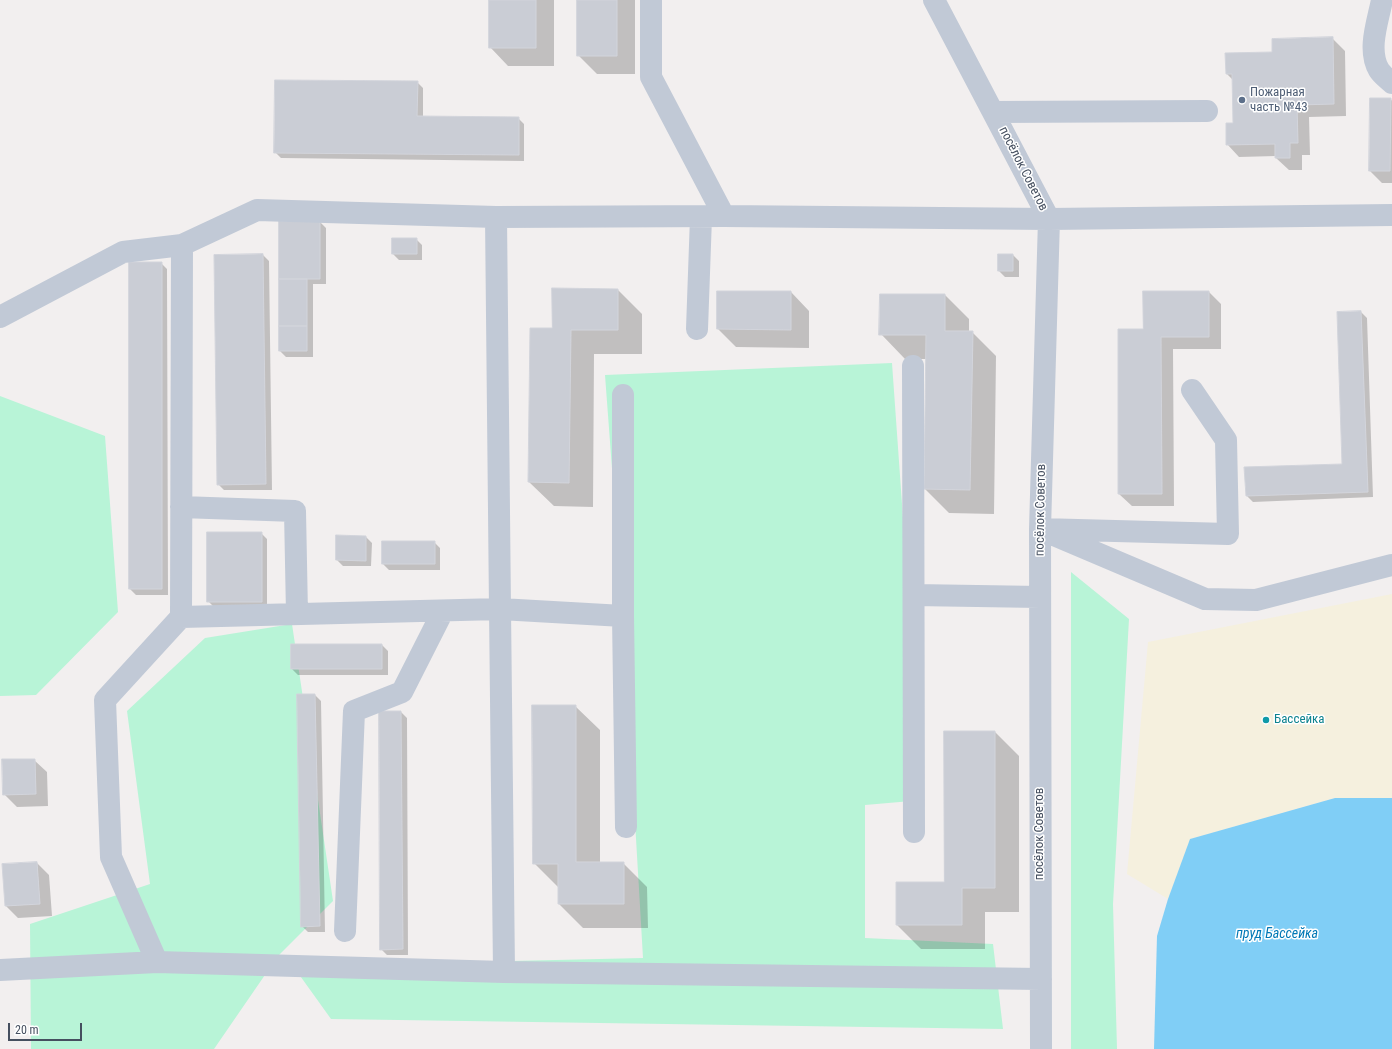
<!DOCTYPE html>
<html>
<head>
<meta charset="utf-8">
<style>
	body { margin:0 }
	#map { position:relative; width:1392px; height:1049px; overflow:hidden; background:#f2efef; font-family:"Roboto Condensed",sans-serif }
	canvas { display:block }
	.scale { position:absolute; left:8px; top:1023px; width:74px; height:18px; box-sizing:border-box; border:2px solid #454f5f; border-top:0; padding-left:5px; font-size:12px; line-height:14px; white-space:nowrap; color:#454f5f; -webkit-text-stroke:3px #fff; paint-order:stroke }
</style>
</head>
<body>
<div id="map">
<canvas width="1392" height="1049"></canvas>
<div class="scale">20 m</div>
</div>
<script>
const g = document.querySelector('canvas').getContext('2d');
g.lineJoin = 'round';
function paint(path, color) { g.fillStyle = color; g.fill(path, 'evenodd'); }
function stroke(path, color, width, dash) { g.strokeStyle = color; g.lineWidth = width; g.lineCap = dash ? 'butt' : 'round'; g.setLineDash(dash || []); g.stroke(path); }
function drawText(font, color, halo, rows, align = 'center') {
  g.font = font + ' "Roboto Condensed",sans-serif'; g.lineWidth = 3; g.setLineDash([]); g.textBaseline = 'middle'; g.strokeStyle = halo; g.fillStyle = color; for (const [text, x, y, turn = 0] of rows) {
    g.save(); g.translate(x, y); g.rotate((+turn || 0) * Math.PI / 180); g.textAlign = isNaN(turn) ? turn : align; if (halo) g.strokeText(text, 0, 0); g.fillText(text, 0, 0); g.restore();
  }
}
const green = new Path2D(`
	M892 363 923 800 865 805V938L993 944 1003 1029 331 1019 293 966 643 958 623 616 605 375Z
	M0 396 105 436 118 612 36 695 0 696Z
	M1071 572 1129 619 1113 904 1117 1049H1071Z
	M292 624 333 901 278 956 214 1049H31L30 924 150 884 127 711 205 638Z`);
const sand = new Path2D(`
	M1392 594V798H1335L1191 839 1168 899 1127 874 1148 642Z`);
const water = new Path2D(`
	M1335 798H1392V1049H1154L1157 936 1168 899 1190 839Z`);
const shadow = new Path2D(`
	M490 0H554V66H508L490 47Z
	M578 0H635V74H597L578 55Z
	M1332 38 1345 51 1346 116 1309 117 1310 155H1302V170H1289L1276 158V156L1239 157 1227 144 1234 124V81L1227 74 1273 53Z
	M417 82 423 88V117L518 118 524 124V161L281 158 275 152Z
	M1391 99 1392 101V183H1382L1370 171Z
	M320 222 326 228V284H313V357H286L280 351Z
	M416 239 422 245V260H399L393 254Z
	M263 255 269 261 272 490H224L218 484Z
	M1013 255 1019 261V277H1005L999 271Z
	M161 263 167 269 168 595H136L130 589Z
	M618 290 642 314V354H594L593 507 554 506 529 482 553 329Z
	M718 292H791L809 311V348L736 347 718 329Z
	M1209 292 1221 304V349H1173L1174 506H1132L1119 494 1144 330Z
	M881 295H945L969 319V332H972L996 356 994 514 949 513 925 489 926 359H905L881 334Z
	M1361 312 1367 318 1373 497 1253 502 1247 496 1343 465Z
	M261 533 267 539V607H214L208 601Z
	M366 537 372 543 371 566H343L337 560Z
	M434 542 440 548V570H389L383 564Z
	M382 645 388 651V675H298L292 669Z
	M298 695H315L321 701 325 932H308L302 926Z
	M575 706 600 730V863H623L647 887 648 928H583L559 904V888L534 863Z
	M401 712 407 718 408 955H387L381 949Z
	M945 732H995L1019 756V912H985V949H921L897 925 945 882Z
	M34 760 47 772 48 806 17 807 4 794Z
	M37 863 49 875 52 916 18 918 6 906 3 865Z`);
const building = new Path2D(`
	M489 0H536V48H489Z
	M577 0H617V56H577Z
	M1333 37 1334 104 1297 105 1298 143H1290V158H1275V144L1226 145V123H1233L1232 74H1226L1225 53 1272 52V39Z
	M275 80 418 81 417 116 519 117V155L274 153Z
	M1370 98H1391L1390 171H1369Z
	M279 221H320V279H279Z
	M392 238H417V254H392Z
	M263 254 266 484 217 485 214 255Z
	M998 254H1013V271H998Z
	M129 262H162V589H129Z
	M279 279H307V326H279Z
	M552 288 618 289V330H571L569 483 528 482 530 328H552Z
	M717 291H791V330L717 329Z
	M1143 291H1209V337H1161L1162 494H1118V329H1143Z
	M880 294H945V331H973L970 490 924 489 926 335H879Z
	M1361 311 1368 492 1246 496 1244 467 1342 464 1337 312Z
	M279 326H307V351H279Z
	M207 532H262V602H207Z
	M336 535 366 536V561L336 560Z
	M382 541H435V564H382Z
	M291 644H382V669H291Z
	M297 694H315L320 926 301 927Z
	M532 705H576V862H624V904H558V864H533Z
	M379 711H401L403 949 380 950Z
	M944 731H995V888H962V925H896V882H944Z
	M2 759H35L36 794 3 795Z
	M37 862 40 904 5 906 2 864Z`);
const minor = new Path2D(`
	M651 0V77L724 216
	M934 0 1049 219 1040 529 1041 1049
	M1382 0C1378 21 1367 50 1379 70 1382 75 1388 79 1392 83
	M993 112 1207 111
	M496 217 500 609 504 972
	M0 317 123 252 182 245 257 210 496 217 724 216 1049 219 1392 215
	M697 329 701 217
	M913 366 914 832
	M1192 390 1226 440 1228 534 1040 529 1205 599 1256 600 1392 565
	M623 395V616L626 827
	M181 507 295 511 297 614
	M914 595 1040 597
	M181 617 500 609 623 616
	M345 931 354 711 402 692 443 611
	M157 962 111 857 105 700 181 617 182 245
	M0 970 157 962 504 972 1041 979`);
const markers = [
	[1242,100,4,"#5c6f8a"],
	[1266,720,4,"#0f9aa8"]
];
const serviceNames = [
	["Пожарная",1250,93],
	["часть №43",1250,108]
];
const streetNames = [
	["посёлок Советов",1023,169,63],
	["посёлок Советов",1041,510,-89],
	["посёлок Советов",1040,834,-90]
];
const cultureNames = [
	["Бассейка",1274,720]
];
const waterNames = [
	["пруд Бассейка",1277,934]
];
paint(green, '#b8f4d7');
paint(sand, '#f5f0de');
paint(water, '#80cef6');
paint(shadow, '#0003');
paint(building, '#cacdd5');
stroke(building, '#d2d4db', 1);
stroke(minor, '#c1c9d6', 22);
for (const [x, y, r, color] of markers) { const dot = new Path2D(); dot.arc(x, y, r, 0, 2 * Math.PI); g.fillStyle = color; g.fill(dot); stroke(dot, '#fff', 1.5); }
drawText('13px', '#4e5e75', '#fff', serviceNames, 'left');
drawText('13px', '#454f5f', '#fff', streetNames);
drawText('13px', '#0d838f', '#fff', cultureNames, 'left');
drawText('italic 14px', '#0078b6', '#fff', waterNames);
</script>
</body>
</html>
